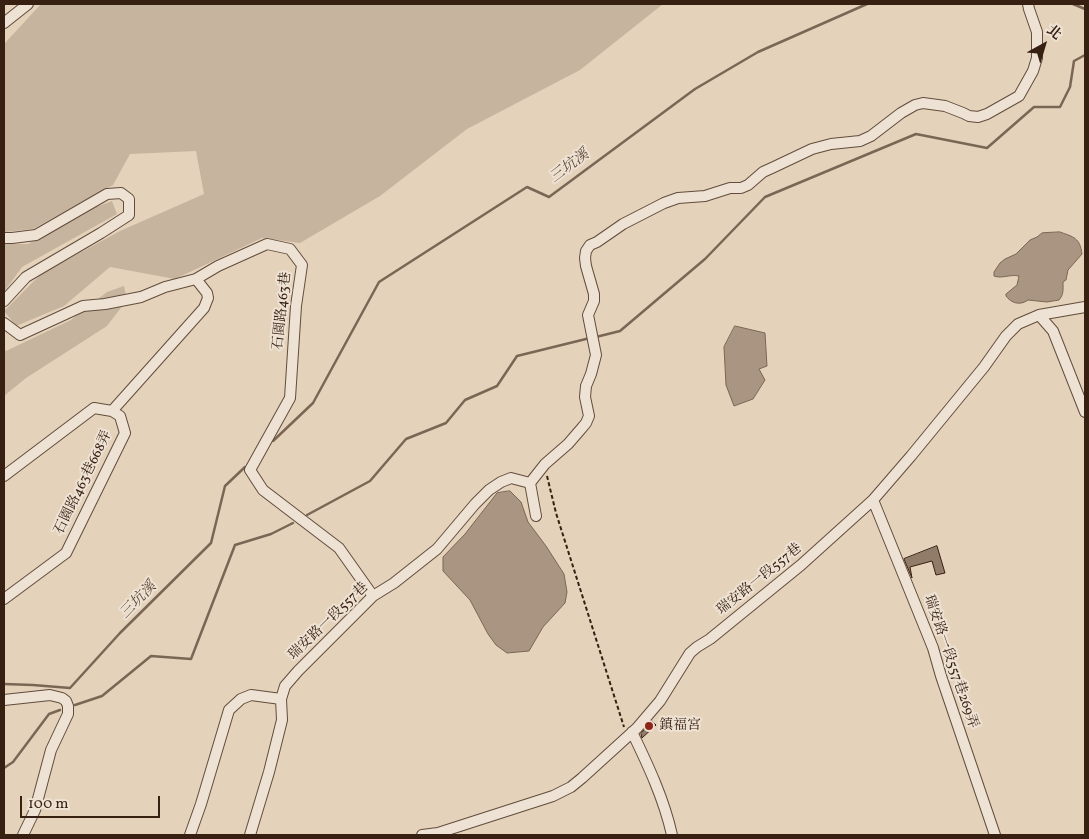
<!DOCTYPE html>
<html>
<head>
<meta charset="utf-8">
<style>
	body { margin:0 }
	#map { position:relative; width:1089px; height:839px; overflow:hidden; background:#e4d2bb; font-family:Vollkorn,"Noto Serif TC",serif }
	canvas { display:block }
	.frame { position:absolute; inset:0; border:5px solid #371f12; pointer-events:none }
	.north { position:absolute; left:1019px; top:20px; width:50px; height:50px; -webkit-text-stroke:4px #ede2d3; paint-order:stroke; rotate:39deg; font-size:14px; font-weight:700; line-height:20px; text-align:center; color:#371f12 }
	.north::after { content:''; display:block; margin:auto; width:18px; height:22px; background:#371f12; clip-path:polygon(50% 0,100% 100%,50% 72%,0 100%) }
	.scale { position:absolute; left:20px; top:796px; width:140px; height:22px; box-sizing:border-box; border:2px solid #371f12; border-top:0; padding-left:6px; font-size:15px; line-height:18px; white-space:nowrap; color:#371f12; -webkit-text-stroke:4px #ede2d3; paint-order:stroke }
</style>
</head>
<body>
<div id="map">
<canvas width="1089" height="839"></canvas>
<div class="frame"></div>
<div class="north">北</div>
<div class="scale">100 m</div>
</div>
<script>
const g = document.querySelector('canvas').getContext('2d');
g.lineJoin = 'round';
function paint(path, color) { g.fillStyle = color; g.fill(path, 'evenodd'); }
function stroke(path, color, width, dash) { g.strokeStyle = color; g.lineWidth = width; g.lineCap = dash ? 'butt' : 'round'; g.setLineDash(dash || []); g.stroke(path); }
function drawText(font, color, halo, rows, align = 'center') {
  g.font = font + ' Vollkorn,"Noto Serif TC",serif'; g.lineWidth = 4; g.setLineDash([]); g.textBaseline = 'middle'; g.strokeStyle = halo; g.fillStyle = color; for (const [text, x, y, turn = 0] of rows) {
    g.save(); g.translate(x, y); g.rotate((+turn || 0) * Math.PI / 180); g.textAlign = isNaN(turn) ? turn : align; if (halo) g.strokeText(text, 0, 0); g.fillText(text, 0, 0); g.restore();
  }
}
const green = new Path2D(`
	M41 4H663L580 70 467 129 380 196 300 243 262 238 175 279 110 267 64 306 16 326 4 311 41 274 120 231 204 194 196 151 130 154 113 185 33 229 4 232V44Z
	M112 201 117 214 22 267 4 292V244H28L88 210Z
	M124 286 127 300 107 326 26 378 4 396V349L6 351 71 320 107 292Z`);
const water = new Path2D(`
	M1060 232C1074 237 1080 238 1082 254L1068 270 1066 280 1063 282C1063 290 1064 294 1059 300L1047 302 1028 300C1020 306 1011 303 1006 296V294L1017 285 1019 276C1010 274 1002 279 994 276V272L1000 263 1005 259 1016 254 1030 240 1037 237 1042 233Z
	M735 326 765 333 767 366 759 369 765 380 753 399 734 406 726 385 724 347Z
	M510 491 521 502 528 522 546 546 564 574 567 592 565 603 543 627 529 651 507 653 496 645 488 634 470 600 443 571V557L465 534 497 493Z`);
const stream = new Path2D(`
	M1073 4 1085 9
	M596 337 620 331 705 259 765 197 916 134 987 148 1034 107H1060L1070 87 1074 61 1085 55
	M273 441 313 403 379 282 527 187 549 197 695 89 758 52 867 4
	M307 515 370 481 406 439 446 423 465 400 497 386 517 356 590 338
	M4 684 33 685 70 688 120 633 211 543 225 486 245 467
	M75 705 102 696 151 656 191 659 235 545 271 534 293 523
	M4 768 13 762 49 714 60 710`);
const building = new Path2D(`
	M937 546 945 573 936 575 932 561 910 567 912 578 904 559Z
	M652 721 656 725 642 738 641 734Z`);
const path = new Path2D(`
	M547 476 556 513 624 727`);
const minor = new Path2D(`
	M4 23 28 4
	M4 238H12L36 235 107 194 121 193 129 199V215L101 233 26 277 4 301
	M1039 315 1053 331 1085 412
	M4 323 20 335 83 306 105 304 141 297 165 287 196 279 218 266 267 244 290 249 302 265 296 306 290 398 250 470 263 490 339 548 373 596
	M112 411 204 308 208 298 207 293 196 279
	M4 476 94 408 112 411 120 416 125 433 66 553 4 599
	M530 483 536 516
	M873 500 933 648 941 676 995 835
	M4 700 50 695 62 698 66 701 68 706V714L51 750 35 810 23 835
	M632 732C648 765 664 799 672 835
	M190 835 201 804 229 710 241 699 251 695 281 699
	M250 835 269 772 282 720 281 699 285 686 298 671 373 596 394 583 437 549 475 504 489 490 501 482 511 478 530 483 545 464 568 444 581 429 586 423 589 416 585 397 586 386 591 374 596 355 588 315 594 301V294L586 266 585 258 586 251 590 245 597 242 623 224 664 203 678 198 705 196 730 188H741L748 185 763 172 774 167 812 149 831 144 860 141 871 136 901 113 915 105 923 103 945 106 963 113 969 116 978 117 987 114 1019 96 1033 71 1037 58V32L1029 9 1028 4
	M422 835 438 833 553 796 571 787 582 778 637 728 660 701 690 653 697 647 710 639 801 565 873 500 911 456 984 367 1006 336 1018 324 1039 315 1085 307`);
const markers = [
	[649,726,5,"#8f2418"]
];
const streetNames = [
	["石園路463巷",283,311,-84],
	["石園路463巷668弄",84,483,-64],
	["瑞安路一段557巷",760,580,-39],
	["瑞安路一段557巷",329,622,-44],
	["瑞安路一段557巷269弄",950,662,71]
];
const poiNames = [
	["鎮福宮",659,726]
];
const waterNames = [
	["三坑溪",570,167,-37],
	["三坑溪",139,601,-46]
];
paint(green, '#c7b49e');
paint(water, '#a99582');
stroke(water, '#7b6655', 1);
stroke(stream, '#7b6655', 2.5);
paint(building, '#917c6a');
stroke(building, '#371f12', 1);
stroke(minor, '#624c3c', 12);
stroke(path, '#371f12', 2, [4, 2.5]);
stroke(minor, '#ede2d3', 10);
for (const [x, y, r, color] of markers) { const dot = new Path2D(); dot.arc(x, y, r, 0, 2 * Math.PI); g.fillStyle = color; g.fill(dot); stroke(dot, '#ede2d3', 2); }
drawText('14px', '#371f12', '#ede2d3', streetNames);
drawText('14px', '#371f12', '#ede2d3', poiNames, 'left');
drawText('italic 15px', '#5f4839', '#ede2d3', waterNames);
</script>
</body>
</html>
